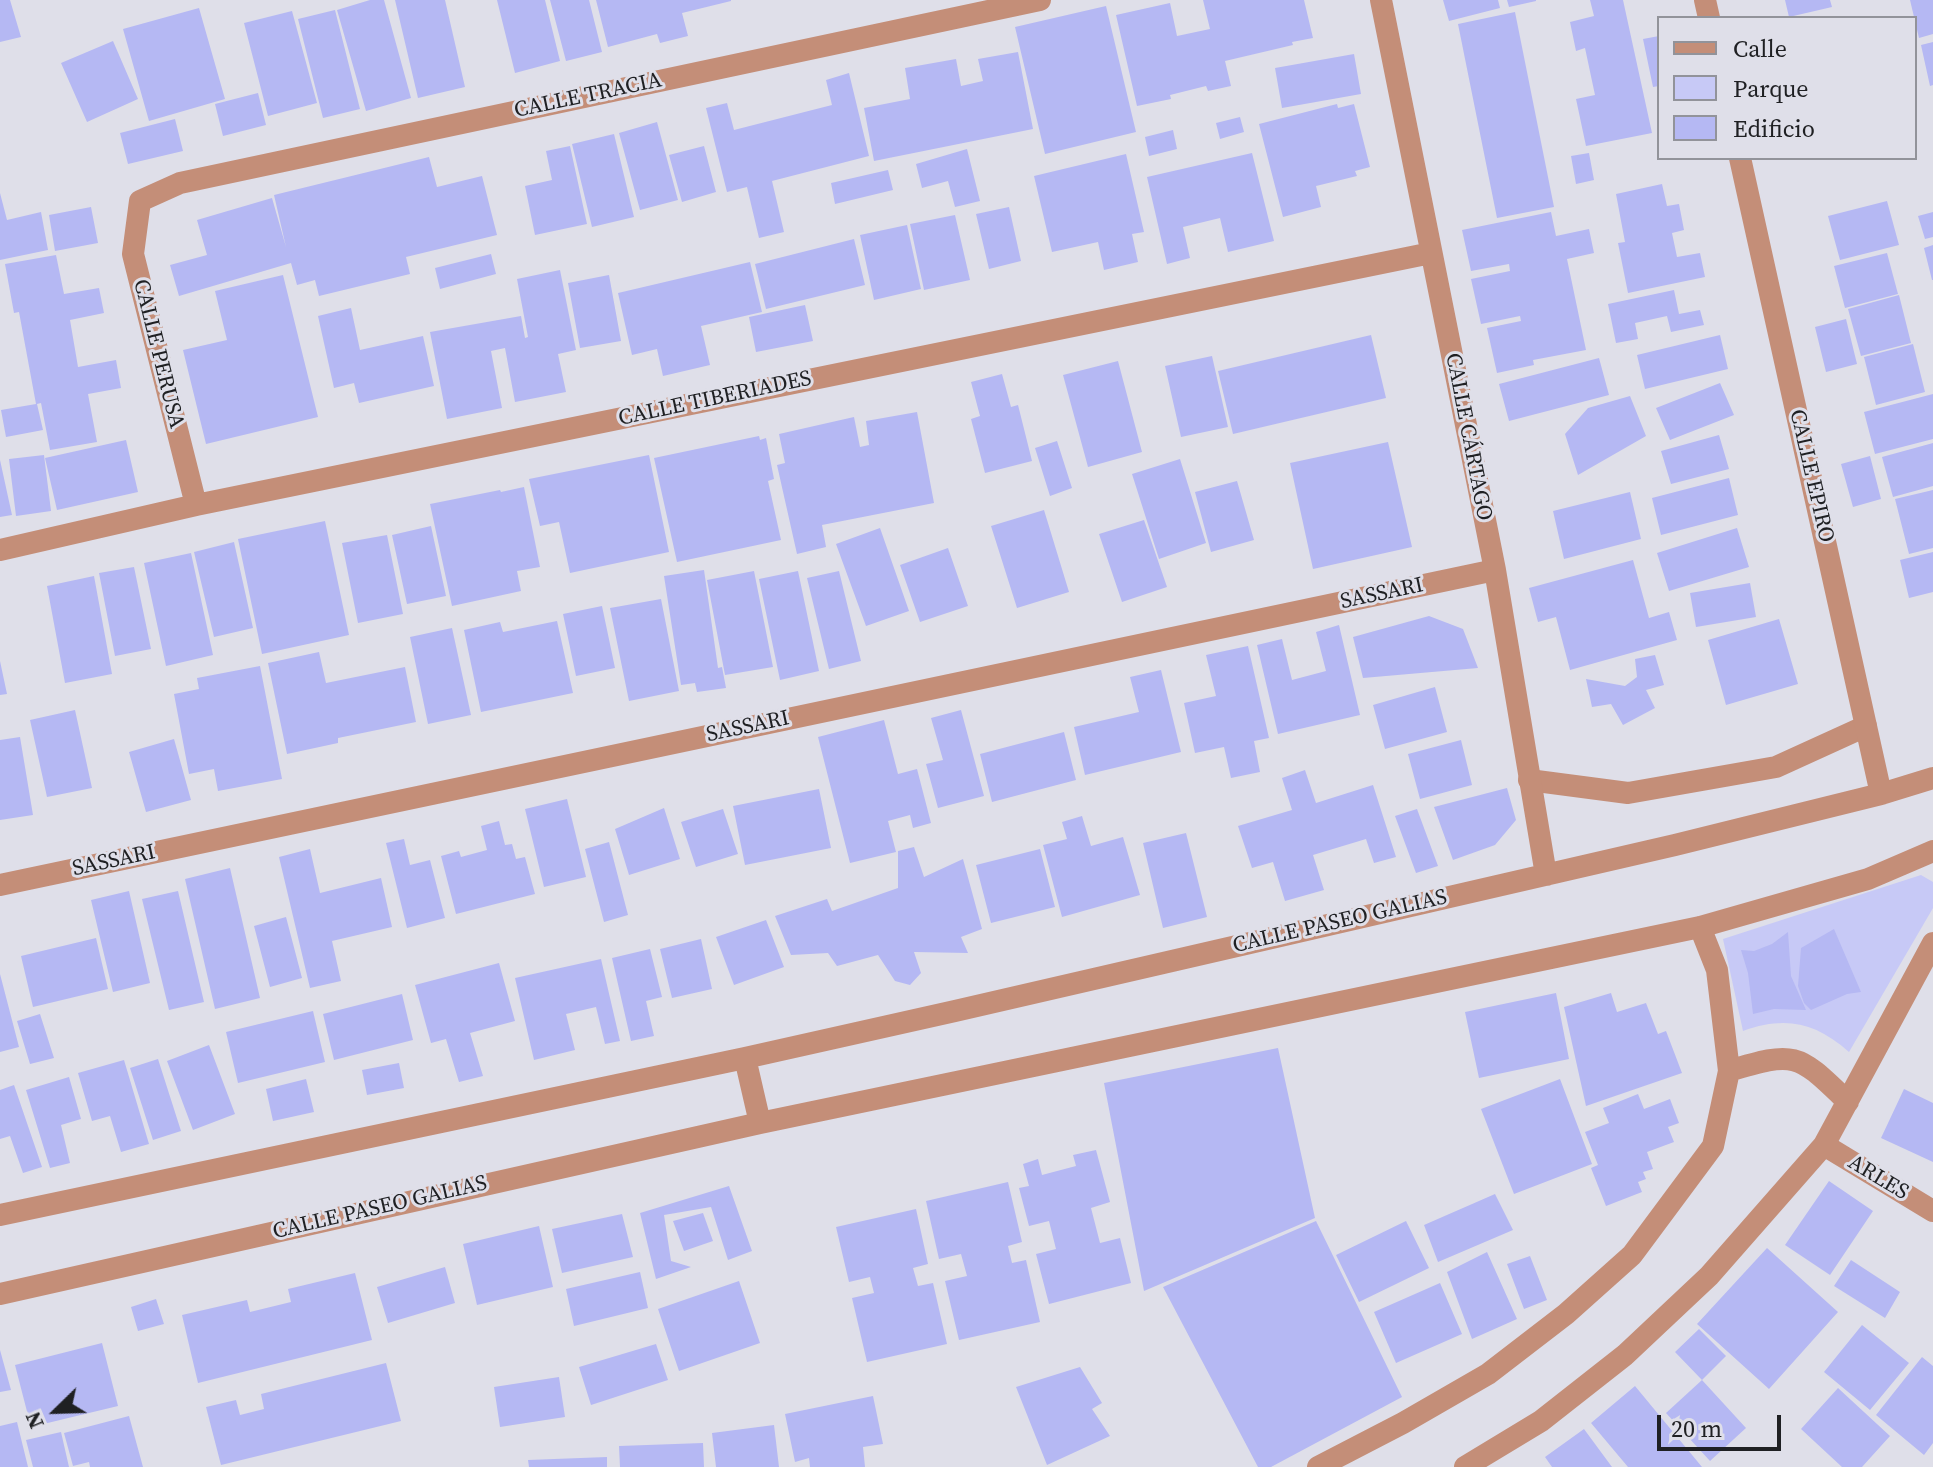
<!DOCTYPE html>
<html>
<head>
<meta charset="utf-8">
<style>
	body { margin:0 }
	#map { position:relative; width:1933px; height:1467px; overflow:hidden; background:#dfdfe9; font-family:"Source Serif 4",serif }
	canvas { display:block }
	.legend { position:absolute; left:1657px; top:16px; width:260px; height:144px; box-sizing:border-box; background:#dfdfe9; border:2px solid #92939a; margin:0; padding:10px 14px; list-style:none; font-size:24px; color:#1f2023 }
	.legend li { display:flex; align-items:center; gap:16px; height:40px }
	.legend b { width:40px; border:2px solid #92939a }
	.north { position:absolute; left:16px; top:1371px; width:80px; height:80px; -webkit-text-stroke:6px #dfdfe9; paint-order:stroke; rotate:247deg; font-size:22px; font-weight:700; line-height:32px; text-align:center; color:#1f2023 }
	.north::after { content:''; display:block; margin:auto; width:28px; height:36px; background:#1f2023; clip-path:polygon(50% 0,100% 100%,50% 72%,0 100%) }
	.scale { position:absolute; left:1657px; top:1415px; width:124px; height:36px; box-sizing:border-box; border:4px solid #1f2023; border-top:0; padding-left:10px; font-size:24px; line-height:28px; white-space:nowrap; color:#1f2023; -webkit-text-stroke:6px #dfdfe9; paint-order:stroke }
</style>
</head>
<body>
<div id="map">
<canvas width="1933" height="1467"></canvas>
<ul class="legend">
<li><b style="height:10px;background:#c48e78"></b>Calle</li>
<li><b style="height:22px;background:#c7c9f6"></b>Parque</li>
<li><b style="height:22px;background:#b5b8f3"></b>Edificio</li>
</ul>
<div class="north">N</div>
<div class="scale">20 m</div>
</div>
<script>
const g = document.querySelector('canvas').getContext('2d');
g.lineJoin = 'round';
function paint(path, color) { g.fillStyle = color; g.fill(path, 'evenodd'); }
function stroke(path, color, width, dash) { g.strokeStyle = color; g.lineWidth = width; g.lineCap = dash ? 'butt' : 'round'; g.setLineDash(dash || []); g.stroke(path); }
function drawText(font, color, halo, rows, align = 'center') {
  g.font = font + ' "Source Serif 4",serif'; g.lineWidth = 6; g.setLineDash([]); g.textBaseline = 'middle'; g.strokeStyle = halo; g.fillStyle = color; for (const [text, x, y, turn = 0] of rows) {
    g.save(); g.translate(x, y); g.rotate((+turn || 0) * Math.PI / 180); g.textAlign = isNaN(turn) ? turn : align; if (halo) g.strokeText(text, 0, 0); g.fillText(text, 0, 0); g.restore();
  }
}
const green = new Path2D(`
	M1921 875 1933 882V908L1849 1052C1815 1022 1785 1016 1743 1031L1723 939Z`);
const building = new Path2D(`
	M0 0H10L21 37 0 42Z
	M370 0H384L411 98 366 111 337 10Z
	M395 0H445L465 87 418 98Z
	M497 0H545L560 61 515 73Z
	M550 0H589L602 52 566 61Z
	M596 0H731V1L682 13 688 36 660 43 657 34 608 47Z
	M1203 0H1304L1313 38 1292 42 1293 45 1225 61 1231 86 1208 91 1206 86 1170 95 1171 99 1137 106 1116 15 1170 3 1177 36 1210 29Z
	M1443 0H1498L1500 8 1449 21Z
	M1507 0H1536V1L1509 7Z
	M1590 0H1623L1652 133 1586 146 1576 99 1595 95 1585 48 1576 51 1570 22 1594 16Z
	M1785 0H1830L1832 7 1789 17Z
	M1910 0H1933V34L1919 38Z
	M1106 6 1136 132 1045 154 1015 27Z
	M199 8 225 99 149 121 123 29Z
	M335 10 360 109 323 118 298 19Z
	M292 11 317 103 268 116 244 23Z
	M1515 12 1554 207 1497 218 1458 24Z
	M1659 36V86L1653 87 1643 39Z
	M113 41 138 99 87 122 61 63Z
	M1933 42V85L1930 86 1921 45Z
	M1018 52 1033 129 874 161 864 108 910 99 905 68 956 59 961 86 983 81 978 59Z
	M1354 54 1361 94 1282 108 1275 68Z
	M849 73 869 156 772 181 784 232 759 238 747 187 727 192 706 108 727 103 734 130 832 105 826 80Z
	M258 93 266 125 223 136 215 104Z
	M1337 104 1338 108 1354 104 1370 167 1355 171 1357 176 1316 186 1321 207 1283 217 1259 124Z
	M1240 117 1244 132 1220 139 1216 123Z
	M175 119 183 151 128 164 120 133Z
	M657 122 678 200 640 210 619 133Z
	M1173 130 1177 149 1149 156 1145 137Z
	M614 134 634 217 592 227 572 144Z
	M570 146 587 224 535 235 525 186 552 180 546 151Z
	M704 146 716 192 682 202 669 155Z
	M967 149 980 201 955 207 948 181 922 188 916 164Z
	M1252 153 1274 241 1228 252 1220 218 1183 227 1190 258 1167 264 1147 177Z
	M1589 153 1594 180 1576 184 1571 156Z
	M1126 154 1144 232 1132 234 1138 262 1104 270 1098 242 1052 252 1034 176Z
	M429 157 437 187 482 176 497 235 406 257 410 274 319 296 315 280 297 285 291 263 179 296 170 265 207 255 197 220 272 198 286 247 274 195Z
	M888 170 893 190 835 204 831 183Z
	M1662 184 1667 206 1679 204 1684 230 1672 233 1677 257 1700 253 1705 277 1628 293 1618 243 1625 242 1616 194Z
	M0 193 7 220 41 212 48 250 0 260Z
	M1887 201 1899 245 1840 260 1828 216Z
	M91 207 98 243 55 251 49 215Z
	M1009 207 1021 261 989 269 976 214Z
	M1551 212 1556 236 1589 229 1594 253 1567 259 1586 350 1533 360 1534 365 1497 373 1487 328 1521 321 1520 316 1481 324 1471 279 1510 271 1509 264 1471 271 1462 230Z
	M1933 212V237L1925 239 1918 216Z
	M955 215 970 280 924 290 910 224Z
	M907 225 921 289 874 300 860 235Z
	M854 239 865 285 766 309 755 264Z
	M1933 245V280H1932L1924 248Z
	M1887 253 1898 294 1845 308 1834 266Z
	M491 254 496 274 440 289 435 268Z
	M56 255 64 294 99 288 104 313 70 320 78 367 116 360 121 388 88 394 97 442 50 450 41 403 37 404 43 430 6 437 1 410 36 404 19 312 14 313 5 264Z
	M750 262 762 312 701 326 710 365 663 376 657 349 632 355 618 293Z
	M560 270 576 350 558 354 566 392 515 402 505 348 491 351 502 408 447 419 430 332 521 316 525 338 528 337 517 279Z
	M283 275 318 417 206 444 183 350 227 340 215 291Z
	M609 275 621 341 580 348 568 283Z
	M1674 290 1679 314 1700 310 1704 325 1671 332 1667 316 1635 323 1638 339 1616 343 1608 304Z
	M1899 295 1911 343 1861 356 1848 309Z
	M805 305 813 341 756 352 749 317Z
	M351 308 360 350 423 336 434 386 359 403 354 383 334 388 318 316Z
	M1846 319 1857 364 1826 372 1815 327Z
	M1371 335 1386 398 1233 434 1218 371Z
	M1720 335 1728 369 1645 389 1637 355Z
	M1913 344 1925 392 1876 405 1864 357Z
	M1212 356 1228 427 1181 437 1165 366Z
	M1599 358 1609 395 1509 421 1499 384Z
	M1118 361 1142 452 1088 467 1063 375Z
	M1002 374 1011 407 1018 405 1032 461 985 473 971 419 980 416 971 382Z
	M1720 383 1734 415 1670 440 1656 408Z
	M1933 394V439L1875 454 1864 412Z
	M1630 396 1646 436 1578 475 1565 434 1588 408Z
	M917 412 934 503 822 525 826 547 797 554 777 465 785 463 779 434 854 417 860 447 869 445 866 421Z
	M1719 435 1729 469 1671 484 1661 451Z
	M759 436 760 440 766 438 774 479 768 481 781 540 677 562 654 458Z
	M126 440 138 492 57 510 45 458Z
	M1057 441 1072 488 1050 496 1035 448Z
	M1388 442 1412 547 1313 569 1290 463Z
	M1933 443V486L1893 497 1882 457Z
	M44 455 51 511 16 516 9 459Z
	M649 455 669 552 570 573 559 522 540 526 529 479Z
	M1870 456 1881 499 1853 507 1841 464Z
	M1180 459 1206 543 1159 559 1132 474Z
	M0 460 12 515 0 517Z
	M1729 478 1738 515 1661 535 1652 498Z
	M1237 481 1254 540 1211 552 1195 492Z
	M524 487 540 567 517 571 521 591 452 606 430 504 500 490 501 492Z
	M1933 490V548L1909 554 1895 499Z
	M1630 492 1641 539 1564 559 1553 511Z
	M1044 510 1069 592 1017 608 991 526Z
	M1144 520 1167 587 1122 602 1099 534Z
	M325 521 349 635 262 654 238 539Z
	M431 526 446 596 407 604 392 535Z
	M880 528 909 611 866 626 836 544Z
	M1737 528 1749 567 1669 591 1657 553Z
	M387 535 403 614 358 623 342 543Z
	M234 542 253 628 214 637 194 552Z
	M948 548 968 606 920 622 900 565Z
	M1933 552V592L1909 598 1900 560Z
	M191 553 213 655 166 666 144 563Z
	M1633 560 1649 618 1669 612 1677 640 1570 670 1556 617 1538 622 1529 588Z
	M134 567 151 649 115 656 99 573Z
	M704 570 718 668 722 667 726 688 697 692 695 683 681 685 664 576Z
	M754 571 773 667 725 675 707 580Z
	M798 571 819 671 780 680 759 579Z
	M839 571 861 661 829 669 807 578Z
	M94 576 112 674 65 683 47 586Z
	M1750 583 1756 617 1696 627 1690 593Z
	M661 599 679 691 629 701 610 608Z
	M602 606 615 668 576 676 563 614Z
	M1429 616 1463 629 1478 668 1363 678 1353 637Z
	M1779 619 1798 684 1726 705 1708 640Z
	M557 621 573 693 481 712 464 630 500 622 503 632Z
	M1339 625 1360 715 1278 734 1257 645 1282 639 1292 680 1326 671 1316 632Z
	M452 628 471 715 428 724 410 637Z
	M1248 646 1269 738 1254 741 1260 772 1231 778 1224 747 1195 753 1184 703 1216 696 1206 655Z
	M319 652 326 683 405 667 416 722 338 738V743L287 754 268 663Z
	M1655 655 1664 685 1646 690 1655 708 1623 725 1611 704 1592 707 1586 679 1625 686 1637 677 1635 659Z
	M0 661 7 694 0 695Z
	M260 666 282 779 218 791 214 769 189 774 174 694 199 689 197 678Z
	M1161 670 1181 752 1085 775 1074 727 1139 712 1130 677Z
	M1435 687 1447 732 1385 749 1373 705Z
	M75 710 92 788 47 797 30 720Z
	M961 710 984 796 938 808 926 764 943 760 931 718Z
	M884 720 898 774 917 769 931 823 913 828 910 815 888 821 896 852 850 863 818 737Z
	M1064 732 1076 780 992 802 980 754Z
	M20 737 33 815 0 820V740Z
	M174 739 191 800 146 812 129 752Z
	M1461 740 1472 785 1420 799 1408 754Z
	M1305 770 1316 803 1373 785 1396 857 1374 863 1366 839 1313 855 1324 890 1285 901 1273 862 1252 868 1238 826 1292 810 1282 778Z
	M1507 788 1516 820 1495 845 1453 860 1434 807Z
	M819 789 831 848 745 865 733 806Z
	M567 799 586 877 544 887 525 809Z
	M664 808 680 859 629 875 615 829Z
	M723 809 738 854 696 867 681 822Z
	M1417 809 1438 866 1416 873 1395 816Z
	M1082 816 1091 846 1123 837 1140 895 1062 917 1043 845 1067 839 1062 822Z
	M499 821 505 845 512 844 516 859 525 857 535 894 456 914 441 856 459 851 461 857 487 850 481 826Z
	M1186 833 1207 917 1163 928 1143 843Z
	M404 839 410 865 430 860 445 918 407 928 386 843Z
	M609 842 628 915 604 922 585 849Z
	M914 847 924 877 963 859 982 929 961 937 968 953 914 952 921 973 910 985 895 981 878 955 837 966 828 953 791 955 775 916 827 899 832 911 898 888V851Z
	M310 849 320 893 381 878 392 927 332 941 341 981 310 988 279 857Z
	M1040 849 1055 907 991 923 976 865Z
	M230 868 260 998 215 1009 185 879Z
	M129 891 150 983 113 992 91 900Z
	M178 891 204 1002 169 1010 142 899Z
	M286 917 302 978 270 987 254 926Z
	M766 920 784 967 734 985 716 937Z
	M1834 929 1861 992 1847 994 1811 1010 1804 1003 1798 986 1801 948Z
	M1788 932 1791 976 1806 1010 1774 1009 1753 1014 1748 973 1741 950 1754 951 1772 944Z
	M96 938 108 989 33 1007 21 956Z
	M701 939 712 989 672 998 660 949Z
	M650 949 662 997 646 1001 654 1036 631 1041 612 958Z
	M601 959 620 1041 605 1044 596 1007 566 1014 575 1050 534 1060 515 978Z
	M499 963 515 1021 470 1033 483 1076 459 1082 446 1039 431 1043 415 985Z
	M0 974 19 1047 0 1052Z
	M1556 993 1569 1059 1479 1078 1465 1012Z
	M1611 993 1617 1012 1646 1003 1658 1034 1666 1031 1682 1073 1586 1106 1564 1007Z
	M402 994 413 1040 334 1060 323 1014Z
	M313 1011 325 1062 238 1083 226 1032Z
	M40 1014 54 1058 30 1064 17 1021Z
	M209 1045 235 1114 193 1130 167 1061Z
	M1278 1048 1315 1218 1144 1291 1104 1083Z
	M158 1059 181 1131 153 1140 130 1068Z
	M124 1060 149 1144 121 1152 110 1116 92 1121 78 1073Z
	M399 1063 404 1088 367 1095 362 1070Z
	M69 1077 81 1119 61 1125 70 1163 50 1168 26 1090Z
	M306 1079 314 1112 273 1121 266 1089Z
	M1560 1079 1592 1164 1514 1194 1481 1109Z
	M14 1085 42 1167 23 1173 10 1136 0 1139V1090Z
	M1904 1089 1933 1103V1162L1881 1138Z
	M1638 1094 1644 1109 1670 1099 1679 1123 1668 1127 1674 1142 1647 1152 1653 1169 1643 1172 1646 1179 1638 1182 1642 1192 1606 1206 1591 1168 1598 1165 1585 1132 1609 1123 1603 1108Z
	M1096 1150 1110 1202 1091 1208 1100 1243 1120 1238 1131 1283 1049 1304 1036 1254 1056 1249 1049 1221 1029 1226 1019 1188 1029 1186 1023 1164 1038 1159 1042 1175 1076 1166 1073 1155Z
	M1829 1181 1873 1211 1830 1275 1785 1245Z
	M1008 1182 1022 1242 1008 1246 1012 1263 1026 1260 1040 1322 959 1340 945 1281 967 1276 961 1254 939 1259 926 1201Z
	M729 1186 752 1251 728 1260 711 1207 664 1215 671 1261 691 1267 656 1279 640 1213Z
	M1495 1194 1513 1230 1438 1262 1424 1225Z
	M916 1209 928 1264 913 1268 918 1286 933 1283 947 1344 867 1362 852 1298 874 1293 870 1277 849 1282 836 1227Z
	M703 1213 713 1241 684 1251 673 1221Z
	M622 1214 633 1257 562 1273 552 1229Z
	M1316 1221 1402 1397 1271 1467H1258L1163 1287Z
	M1406 1221 1429 1268 1359 1302 1336 1255Z
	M539 1226 553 1287 477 1305 463 1244Z
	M1767 1248 1838 1312 1769 1389 1697 1324Z
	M1487 1252 1517 1319 1472 1339 1447 1272Z
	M1530 1256 1547 1300 1524 1309 1507 1264Z
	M1851 1260 1900 1292 1885 1318 1834 1286Z
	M445 1267 455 1303 388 1323 377 1287Z
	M640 1272 648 1308 574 1326 566 1289Z
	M355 1273 372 1340 198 1383 182 1315 247 1300 250 1312 291 1302 288 1289Z
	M739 1281 760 1343 679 1371 658 1309Z
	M1440 1283 1462 1334 1396 1363 1374 1312Z
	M156 1299 164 1324 138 1331 131 1307Z
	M1862 1325 1909 1363 1870 1410 1824 1372Z
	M1699 1329 1726 1356 1702 1380 1675 1352Z
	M102 1343 118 1406 31 1427 15 1365Z
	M656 1344 668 1380 591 1405 579 1367Z
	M0 1350 11 1390 0 1392Z
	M1922 1357 1933 1366V1443L1924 1455 1876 1415Z
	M386 1363 401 1421 221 1465 206 1407 236 1400 240 1415 264 1409 261 1394Z
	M1080 1367 1102 1403 1092 1409 1110 1436 1047 1465 1016 1387Z
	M559 1377 565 1417 500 1427 494 1387Z
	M1702 1380 1746 1428 1710 1461 1666 1413Z
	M1635 1386 1702 1467H1628L1591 1423Z
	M1838 1388 1890 1436 1862 1467H1842L1801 1429Z
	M873 1396 883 1444 863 1447 865 1467H810L809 1458 795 1462 785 1414Z
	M129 1416 143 1467H90L89 1462 73 1466 64 1433Z
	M17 1422 28 1467H0V1426Z
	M774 1425 779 1467H716L712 1433Z
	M1584 1429 1612 1467H1552L1545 1457Z
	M61 1432 69 1467H33L26 1440Z
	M703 1443 704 1467H620L619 1446Z
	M607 1457V1467H529L528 1460Z`);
const service = new Path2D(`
	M1529 780 1628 793 1776 767 1866 726`);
const minor = new Path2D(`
	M1381 0 1495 570 1546 875
	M1705 0 1709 18
	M1740 158 1881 794
	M196 505 133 254 140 201 180 183 1040 0
	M0 550 196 505 1431 253
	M0 885 1495 570
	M745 1058 760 1123
	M1729 1071C1797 1050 1798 1054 1848 1102
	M1824 1145 1933 1211
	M0 1215 745 1058 955 1011 1675 845 1881 794 1933 778
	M0 1294 760 1123 1700 927 1868 879 1933 851
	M1318 1467 1403 1423 1488 1374 1566 1314 1632 1255 1713 1146 1729 1071 1717 970 1700 927
	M1465 1467 1541 1421 1625 1355 1709 1276 1824 1145 1933 943`);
const streetNames = [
	["CALLE TRACIA",588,96,-12],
	["CALLE PERUSA",158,354,76],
	["CALLE TIBERIADES",715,399,-12],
	["CALLE CÁRTAGO",1468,437,79],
	["CALLE EPIRO",1811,476,77],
	["SASSARI",1382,594,-12],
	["SASSARI",748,727,-12],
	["SASSARI",114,861,-12],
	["CALLE PASEO GALIAS",1340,922,-13],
	["ARLES",1878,1178,31],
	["CALLE PASEO GALIAS",380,1208,-13]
];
paint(green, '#c7c9f6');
paint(building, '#b5b8f3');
stroke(service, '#c48e78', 22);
stroke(minor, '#c48e78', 22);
drawText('22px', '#1f2023', '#dfdfe9', streetNames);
</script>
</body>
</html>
